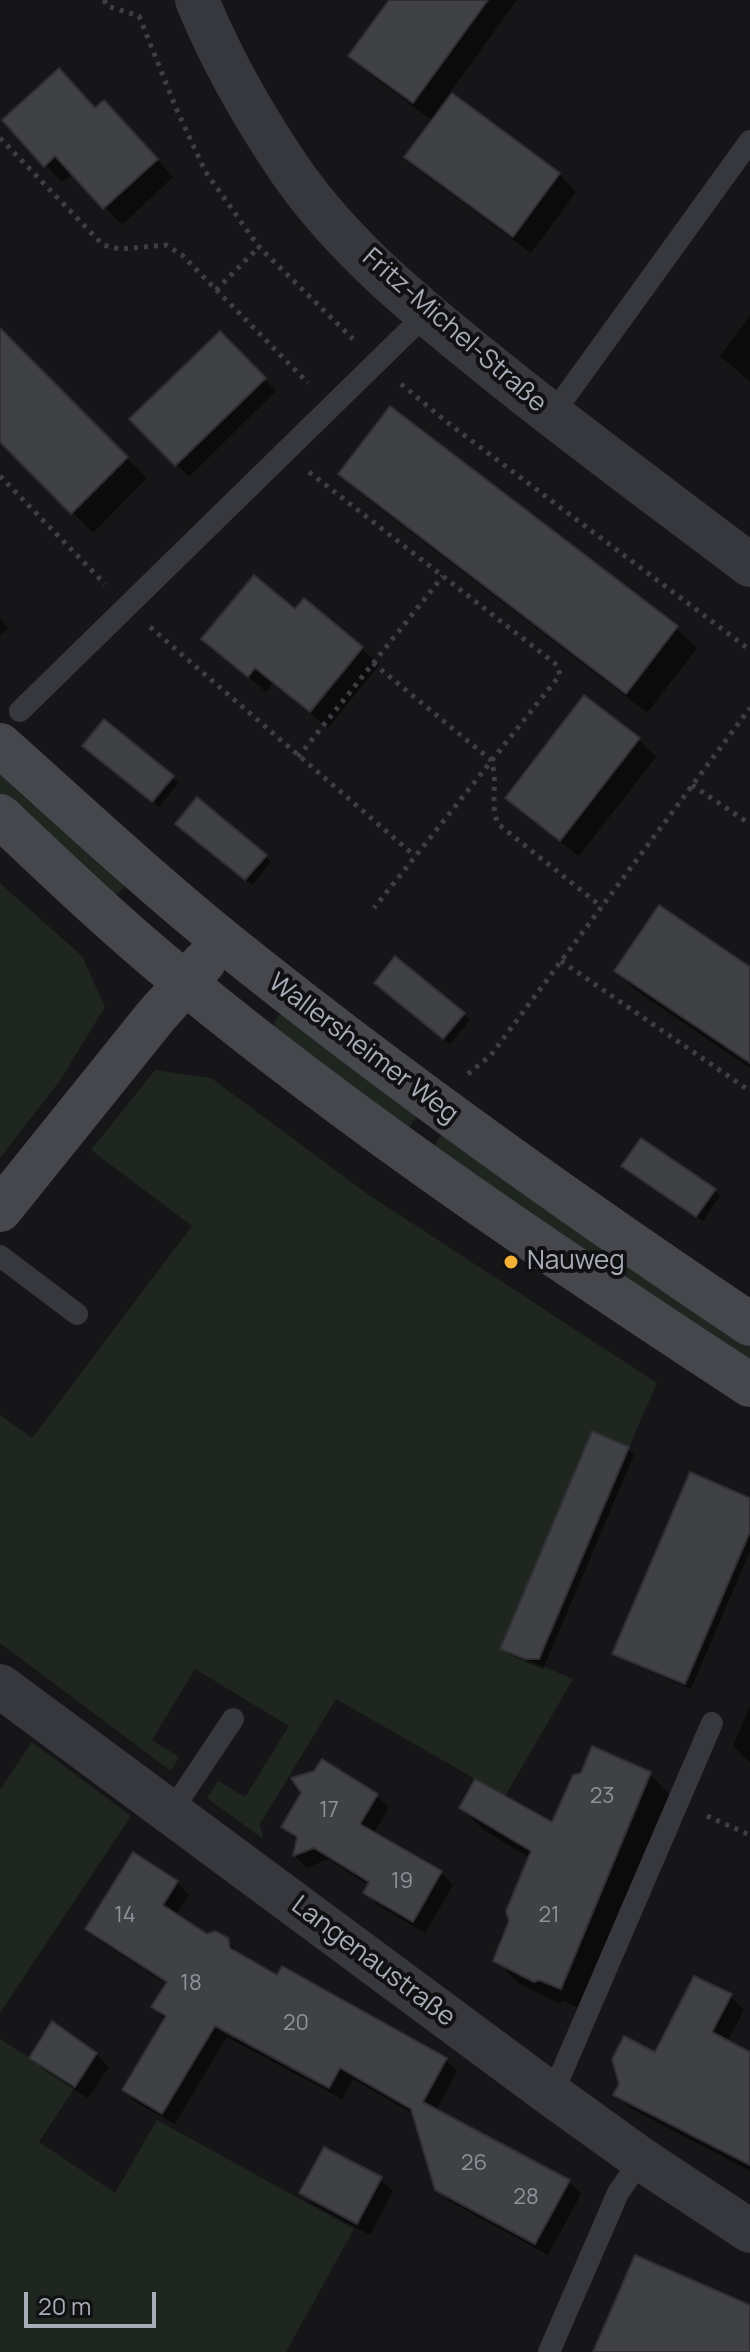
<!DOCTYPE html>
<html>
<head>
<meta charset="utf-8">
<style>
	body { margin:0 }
	#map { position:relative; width:750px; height:2352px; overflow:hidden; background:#161618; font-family:Manrope,sans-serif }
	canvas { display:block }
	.scale { position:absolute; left:24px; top:2292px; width:132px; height:36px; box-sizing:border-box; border:4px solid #a8adb8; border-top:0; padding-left:10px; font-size:24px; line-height:28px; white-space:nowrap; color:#a8adb8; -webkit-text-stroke:6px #111113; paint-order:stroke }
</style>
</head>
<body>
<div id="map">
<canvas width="750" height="2352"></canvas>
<div class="scale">20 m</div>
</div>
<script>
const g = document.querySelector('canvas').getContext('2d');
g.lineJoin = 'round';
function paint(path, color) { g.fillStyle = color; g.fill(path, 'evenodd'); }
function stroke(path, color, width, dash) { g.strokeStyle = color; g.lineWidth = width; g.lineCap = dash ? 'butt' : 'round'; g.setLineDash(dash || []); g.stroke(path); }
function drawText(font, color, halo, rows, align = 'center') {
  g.font = font + ' Manrope,sans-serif'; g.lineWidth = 8; g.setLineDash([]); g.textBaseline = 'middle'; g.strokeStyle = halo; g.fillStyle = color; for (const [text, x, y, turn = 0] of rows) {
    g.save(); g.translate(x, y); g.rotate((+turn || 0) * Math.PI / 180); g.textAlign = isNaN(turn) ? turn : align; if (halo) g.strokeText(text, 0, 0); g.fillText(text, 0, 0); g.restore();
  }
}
const green = new Path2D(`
	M0 763 125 886 118 894 108 893 0 794Z
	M0 883 82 956 105 1007 59 1082 0 1158Z
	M288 1013 420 1112 406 1132 276 1034 274 1022 279 1015Z
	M155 1070 211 1078 369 1195 657 1383 629 1447 592 1431 500 1648 573 1679 505 1796 336 1699 260 1824 263 1839 207 1798 218 1781 245 1797 289 1726 195 1669 152 1740 179 1757 171 1771 0 1643V1415L32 1438 192 1226 91 1150Z
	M445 1129 750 1339V1369L431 1151Z
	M32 1742 131 1816 0 2013V1790Z
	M0 2039 75 2087 39 2142 115 2193 157 2120 354 2229 286 2352H0Z`);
const shadow = new Path2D(`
	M391 0H517L435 113 438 115 452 96 559 174 576 192 531 253 424 174 407 157 433 121 368 73 351 56Z
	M96 110 121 119 173 177 122 225 73 173 62 182 45 165Z
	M750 315V382L720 356Z
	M0 331 147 478 93 533 0 439Z
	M220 333 276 391 189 477 132 419Z
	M340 474 676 628 697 648 647 713 361 494Z
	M296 612 362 648 379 665 328 728 273 683 266 692 204 639Z
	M0 619 9 628 0 636Z
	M584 698 639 740 656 757 579 856 525 815 508 798Z
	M91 751 172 777 178 783 159 807Z
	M183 829 265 856 271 862 252 885Z
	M395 959 470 1020 450 1044 382 989Z
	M750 969V1068L637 991 616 971Z
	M630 1172 714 1190 720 1196 703 1221Z
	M628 1449 634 1455 543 1669 508 1654 502 1648Z
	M750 1500V1551L691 1689 621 1659 615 1653Z
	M750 1706V1763L733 1746Z
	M315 1773 377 1796 389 1808 373 1834 441 1872 453 1885 425 1933 378 1905 366 1893 370 1886 328 1859 307 1868 295 1856 298 1841 283 1827Z
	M583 1774H650L672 1797 584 2010 563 2001 558 2003 518 1983 496 1960 511 1921 530 1858 484 1830 461 1808 553 1825Z
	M177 1883 189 1895 176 1915 206 1936 227 1940 240 1956 278 1978 445 2059 457 2071 436 2111 569 2182 581 2194 548 2255 449 2201 436 2189 415 2115 353 2079 342 2099 227 2037 175 2124 136 2102 124 2090 166 2020 153 2007 168 1985 100 1941 88 1929Z
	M730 1996 744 2010 727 2042 750 2054V2171L630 2108 616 2095 656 2055Z
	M53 2024 96 2054 109 2067 88 2098 44 2070 31 2057Z
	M380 2179 393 2191 370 2235 314 2205 302 2192Z`);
const building = new Path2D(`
	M389 0H488L413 103 348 56Z
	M59 68 95 108 104 100 158 159 103 209 55 156 44 167 2 120Z
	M452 93 560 173 513 237 404 157Z
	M0 328 128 457 71 514 0 442Z
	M220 331 266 378 175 466 129 419Z
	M390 406 678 626 626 694 338 474Z
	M254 575 295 609 304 598 363 647 310 712 255 668 248 677 201 639Z
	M584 695 640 738 560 841 505 798Z
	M104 719 174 776 152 802 82 746Z
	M197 797 267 855 245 880 175 824Z
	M659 905 750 967V1063L614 971Z
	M395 956 465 1013 443 1039 374 983Z
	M641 1138 716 1189 696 1217 621 1166Z
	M592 1431 629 1447 539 1659H525L500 1649Z
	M690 1472 750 1498V1532L685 1684 612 1654Z
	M592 1746 651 1772 561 1989 539 1980 534 1982 493 1961 509 1921 506 1911 531 1851 459 1808 475 1779 552 1822 573 1775 581 1773Z
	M322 1759 378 1794 360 1824 442 1871 413 1922 363 1893 369 1882 314 1848 293 1856 297 1837 281 1827 301 1793 291 1778 314 1771Z
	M133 1852 178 1881 163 1905 207 1934 215 1931 228 1938 230 1948 277 1975 282 1966 447 2058 423 2102 570 2180 535 2244 435 2190 411 2109 340 2068 329 2088 215 2026 162 2114 122 2090 166 2016 151 2007 167 1982 85 1929Z
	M694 1976 732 1994 712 2032 750 2052V2165L613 2095 619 2084 612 2059 624 2036 655 2052Z
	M52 2021 97 2053 75 2087 29 2058Z
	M324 2147 382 2177 357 2224 299 2193Z
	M635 2255 750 2305V2352H593Z`);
const path = new Path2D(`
	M104 0 107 6 139 16 176 108 205 171 259 247 353 339
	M0 138 103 245 120 249 166 245 182 255 308 383
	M216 290 259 247
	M401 384 448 423 750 650
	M309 472 557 665 560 675 374 908
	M0 476 105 584
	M150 627 415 856
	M373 663 491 760C499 782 489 802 498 824L602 907
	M298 757 443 576
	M692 785 750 824
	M561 961 750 1091
	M468 1074 491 1055 750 708
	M707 1816 750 1835`);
const lane = new Path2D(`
	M552 415 750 141
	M20 711 426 314
	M0 1256 77 1314
	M171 1812 233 1719
	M552 2095 712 1723
	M549 2352 618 2193 641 2159`);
const street = new Path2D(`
	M197 0C221 59 254 117 290 170 345 250 424 313 499 373 581 439 666 501 750 565
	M0 1686 552 2095 641 2159 750 2231`);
const secondary = new Path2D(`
	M0 745C75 812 149 881 227 944 395 1079 571 1204 750 1324
	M0 816C60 873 120 930 184 982 363 1129 556 1258 750 1385
	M0 1210 156 1016 204 962`);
const markers = [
	[511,1262,8,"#f2b134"]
];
const numberNames = [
	["23",602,1797],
	["17",329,1811],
	["19",402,1882],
	["14",125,1916],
	["21",549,1916],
	["18",191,1984],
	["20",296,2024],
	["26",474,2164],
	["28",526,2198]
];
const streetNames = [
	["Fritz-Michel-Straße",454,331,41],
	["Wallersheimer Weg",363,1049,37],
	["Langenaustraße",373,1962,37]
];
const poiNames = [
	["Nauweg",527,1262]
];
paint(green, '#1e261f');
paint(shadow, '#0007');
paint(building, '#404145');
stroke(building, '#303034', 2);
stroke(path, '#3d3f44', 5, [4, 6]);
stroke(lane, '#37383d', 22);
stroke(street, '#37383d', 44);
stroke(secondary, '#45474d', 44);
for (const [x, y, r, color] of markers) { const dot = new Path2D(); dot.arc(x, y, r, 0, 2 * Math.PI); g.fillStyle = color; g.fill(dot); stroke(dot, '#111113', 3); }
drawText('22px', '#8e929b', null, numberNames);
drawText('26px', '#a8adb8', '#111113', streetNames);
drawText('26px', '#a8adb8', '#111113', poiNames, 'left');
</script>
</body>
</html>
